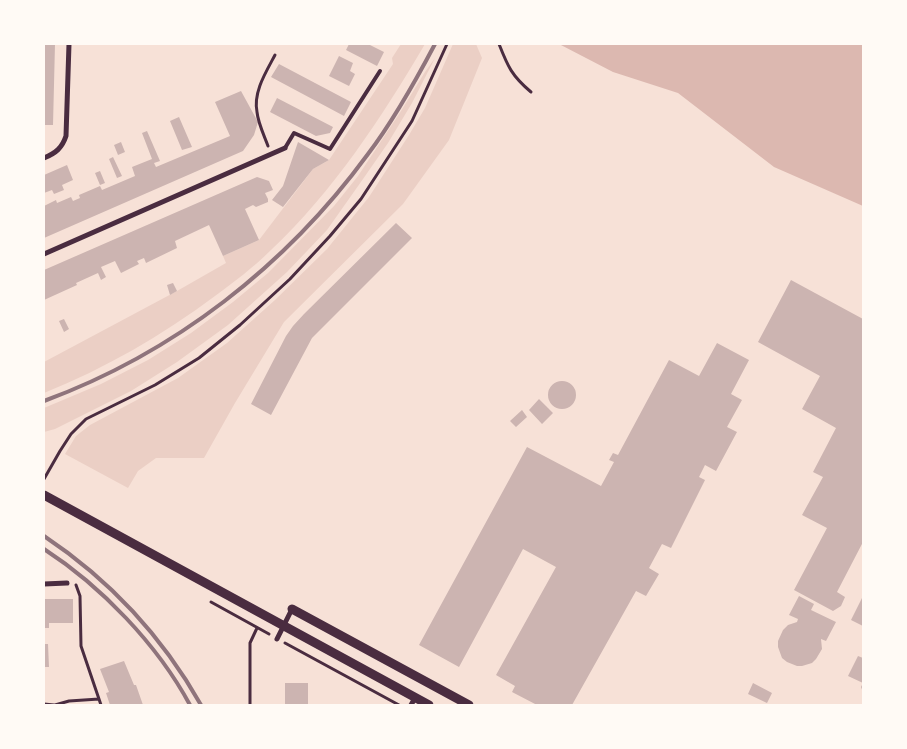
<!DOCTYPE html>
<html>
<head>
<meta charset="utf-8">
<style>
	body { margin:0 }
	#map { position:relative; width:907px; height:749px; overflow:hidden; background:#f7e1d7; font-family:Ubuntu,sans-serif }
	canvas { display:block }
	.frame { position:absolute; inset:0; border:45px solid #fffaf5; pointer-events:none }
</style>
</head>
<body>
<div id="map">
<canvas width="907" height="749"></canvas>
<div class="frame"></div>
</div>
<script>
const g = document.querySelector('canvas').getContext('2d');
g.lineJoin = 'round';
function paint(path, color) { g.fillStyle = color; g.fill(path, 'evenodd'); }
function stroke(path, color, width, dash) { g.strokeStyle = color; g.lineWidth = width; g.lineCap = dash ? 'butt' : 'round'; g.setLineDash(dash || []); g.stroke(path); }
const green = new Path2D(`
	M401 44H425C382 117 333 192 271 250 254 267 234 282 215 296 161 336 106 368 44 393V362L177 291 226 263 223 256 259 240 313 169 329 160 393 64 392 58Z
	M453 44H476L482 58 449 140 403 204 284 322 235 403 204 458H156L138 471 128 488 65 454 76 436 90 425 178 378 227 343 275 300 327 249 369 197 409 135 425 108Z
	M435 58 412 103 388 143 363 179 327 230 287 272 228 325 177 362 131 391 55 429 44 432V408L101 384 148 360 191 333 233 302 268 273 334 206 358 176 401 111 425 72Z`);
const water = new Path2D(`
	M559 44H863V206L774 167 678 93 613 72Z`);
const building = new Path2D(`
	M44 44H55L53 125H44Z
	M349 44H368L384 52 377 66 346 50Z
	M339 56 353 63 350 71 355 74 349 86 329 76Z
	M279 64 351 102 344 116 271 77Z
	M241 91 258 122 254 135 243 151 44 238V206L56 200 57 203 71 197 73 201 80 198 79 195 100 186 102 190 135 176 132 167 152 159 142 133 147 131 160 161 154 163 156 167 230 136 215 102Z
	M277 98 333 127 330 133 316 136 270 112Z
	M179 117 192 147 182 150 170 121Z
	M121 142 125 152 118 155 114 145Z
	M298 142 329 160 313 169 283 207 272 200 283 186Z
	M113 157 122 176 117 178 109 159Z
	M67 165 73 180 62 185 64 190 54 194 52 190 44 193V175Z
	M100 171 105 183 100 185 95 173Z
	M257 177 269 181 273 190 265 193 268 199V202L256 207 253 205 245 209 259 240 223 256 209 225 175 241 177 248 146 263 144 258 137 261 139 264 121 273 115 261 101 267 106 277 101 280 98 273 76 283 77 285 44 300V270Z
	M396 223 412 238 312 338 271 415 251 404 286 336 293 326 304 314Z
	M791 280 863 319V542L837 592 845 597 841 606 833 611 794 590 827 528 802 515 823 477 813 472 836 428 802 409 820 376 758 342Z
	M173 283 177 291 170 295 167 285Z
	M64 319 69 329 64 332 59 321Z
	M717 343 749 360 731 394 742 400 727 427 737 432 716 471 705 465 699 477 705 480 671 548 662 544 649 568 659 574 646 596 636 591 572 705H537L512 692 515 686 496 675 556 567 523 549 459 667 419 645 527 447 601 486 614 462 609 460 613 453 618 455 669 360 699 376Z
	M548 395a14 14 0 1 1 28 0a14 14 0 1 1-28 0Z
	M539 399 553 413 542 424 529 410Z
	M522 410 527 417 516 427 510 421Z
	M799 596 814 604 811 610 836 622 826 641 821 639 822 649 816 659 812 663 802 666H797L787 662 782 658 778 647V641L783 630 788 625 797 622 798 619 789 615Z
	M863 596V626L851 620Z
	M44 599H73V623H49V628H45Z
	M44 644H48L49 667H44Z
	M858 656 863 658V692L861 687 863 683 848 676Z
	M124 661 134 685H136L143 705H110L106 693 109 692 100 669Z
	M285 683H308V705H289V704L285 705Z
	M753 683 772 693 767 703 748 694Z`);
const path = new Path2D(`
	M499 44C508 67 512 76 531 92
	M268 146C264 135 258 123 257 112 253 92 266 72 275 55
	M44 479 60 451 71 434 86 419 155 385 199 358 240 325 290 279 330 236 361 199 412 121 447 44
	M76 585 80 596 81 646 101 705
	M211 602 269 634
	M285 643 399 705
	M44 704 54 705
	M55 705 69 701 99 699
	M250 705V643L257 628`);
const service = new Path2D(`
	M285 148 294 133 330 149 380 71`);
const minor = new Path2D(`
	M44 158C56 153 62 148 66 136L69 44
	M44 254 285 148
	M44 584 67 583
	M277 639 292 609
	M411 705 415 698`);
const tertiary = new Path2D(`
	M44 495 429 705
	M292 609 469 705`);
const rail = new Path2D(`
	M44 401C174 353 286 266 368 154 394 120 415 82 435 44
	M44 536C110 580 162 636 201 705
	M44 549C101 586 157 644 190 705`);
paint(green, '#ebcfc5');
paint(water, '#dcb8b0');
paint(building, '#ccb4b1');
stroke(path, '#4a2c40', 3);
stroke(service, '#4a2c40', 4);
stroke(minor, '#4a2c40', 5);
stroke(tertiary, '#4a2c40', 9);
stroke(rail, '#8f747c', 4);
</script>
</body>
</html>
